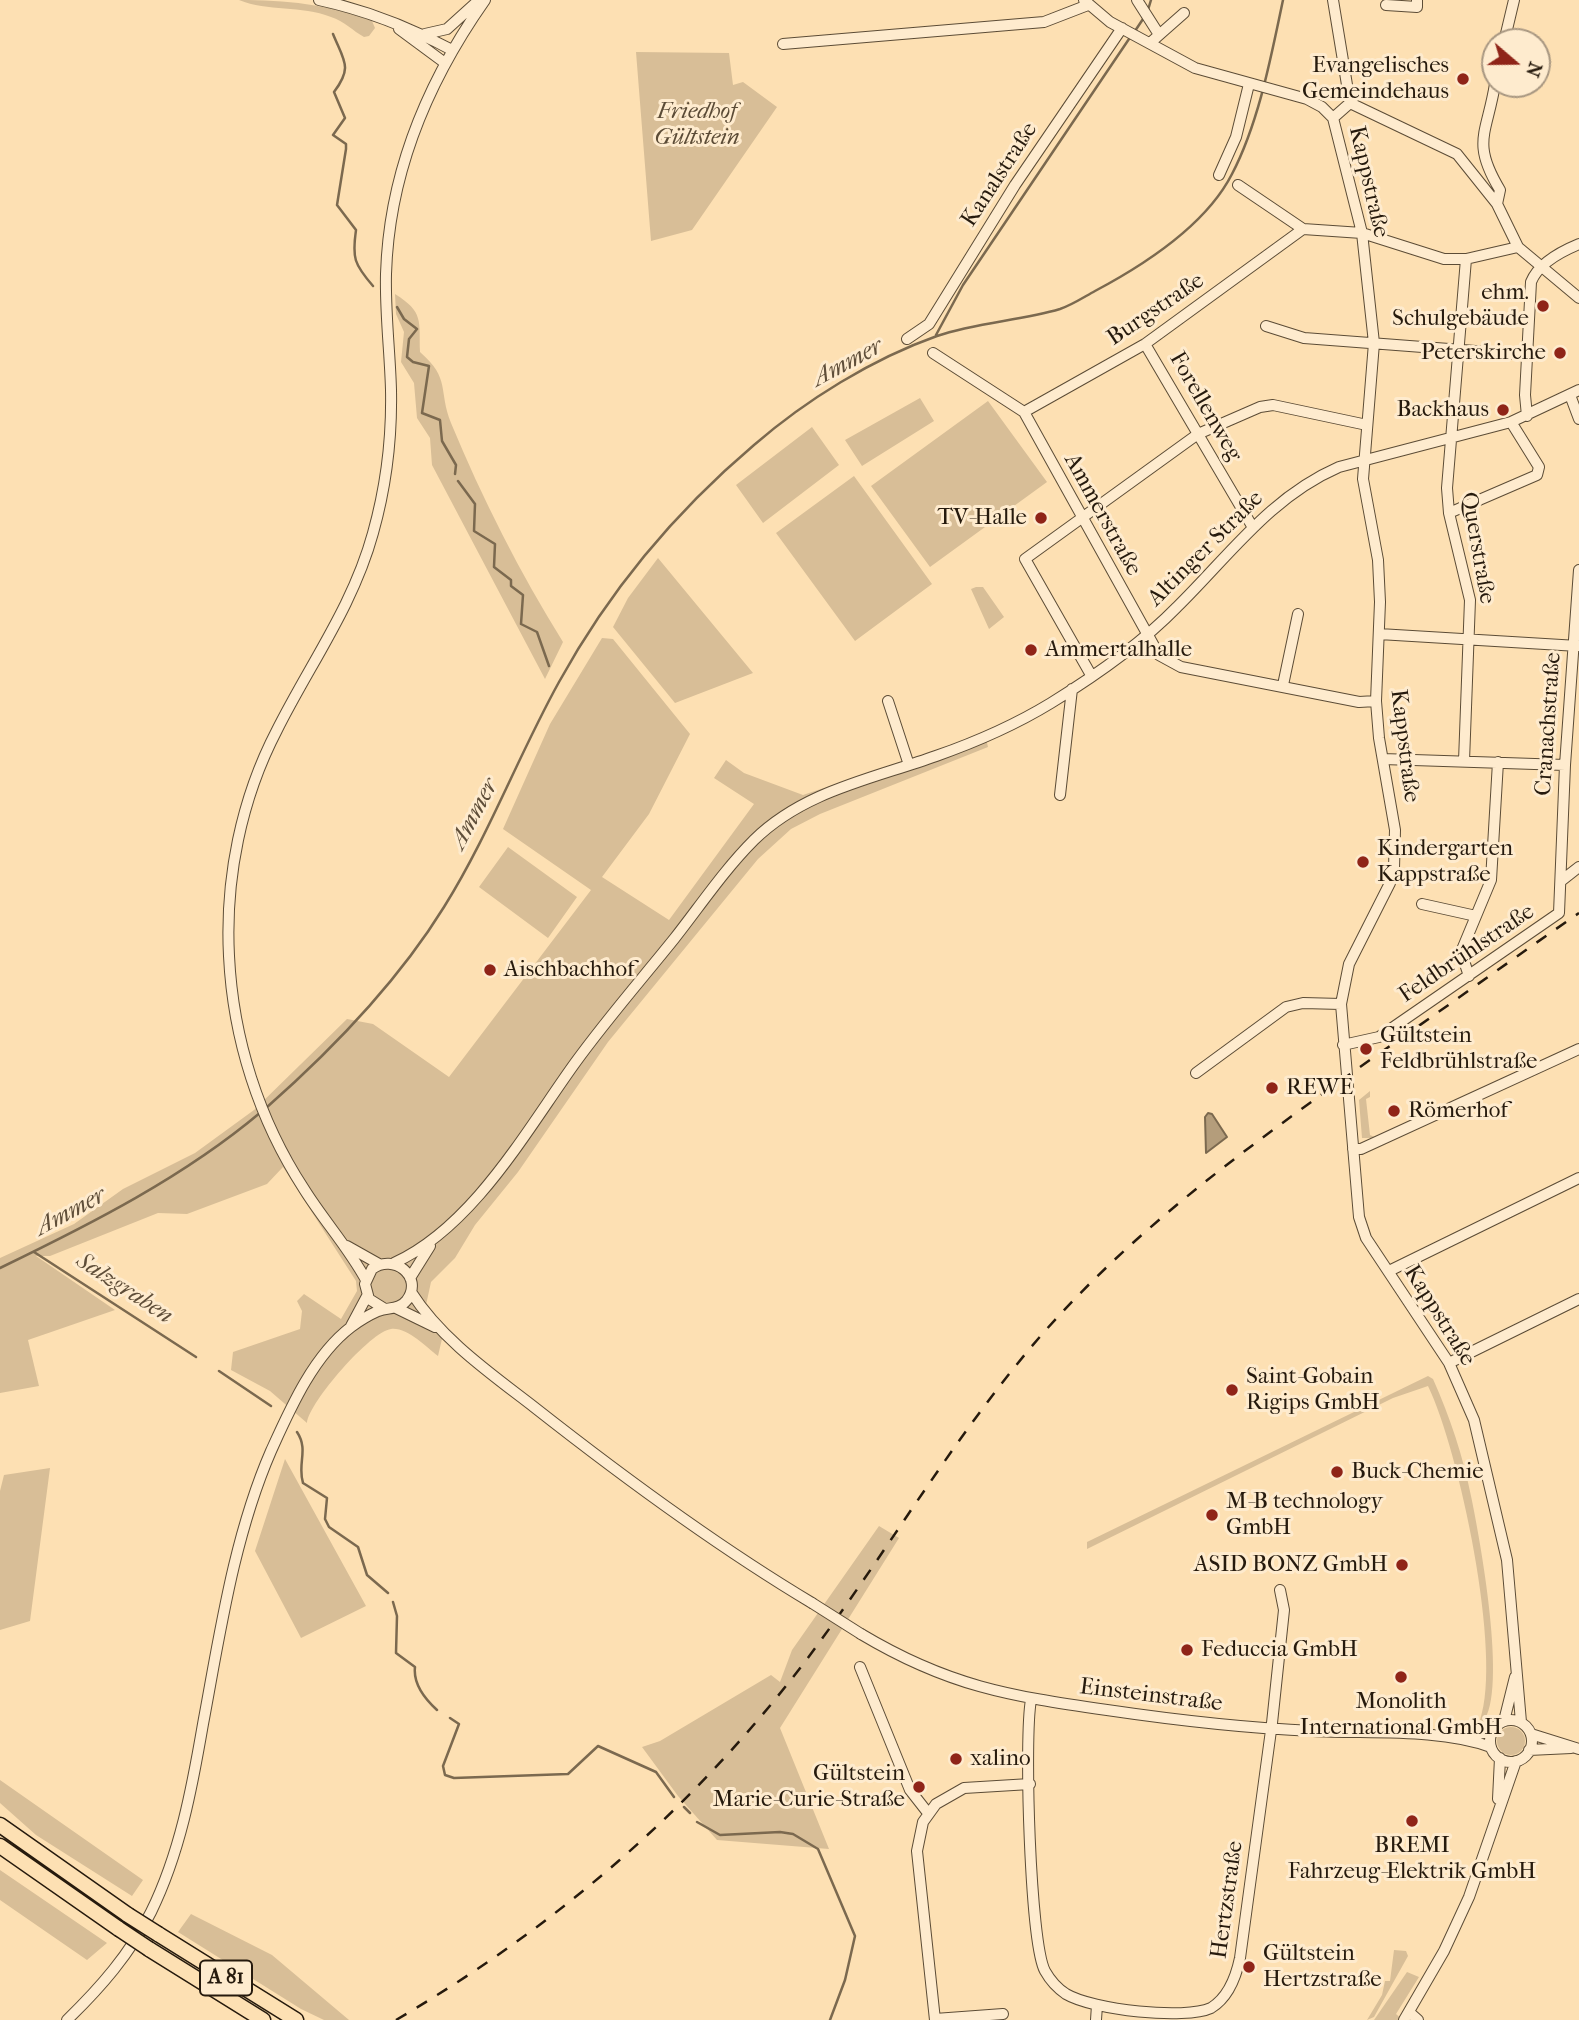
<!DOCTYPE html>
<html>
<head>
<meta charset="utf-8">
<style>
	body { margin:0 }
	#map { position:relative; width:1579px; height:2020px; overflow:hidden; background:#fde0b3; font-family:"IM FELL French Canon",serif }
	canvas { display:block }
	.north { position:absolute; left:1481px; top:28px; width:70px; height:70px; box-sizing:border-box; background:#feebce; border:2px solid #a89781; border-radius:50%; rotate:110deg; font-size:19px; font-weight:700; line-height:28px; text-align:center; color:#261a0d }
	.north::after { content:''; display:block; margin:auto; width:24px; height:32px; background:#8f2418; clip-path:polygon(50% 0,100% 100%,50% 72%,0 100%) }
</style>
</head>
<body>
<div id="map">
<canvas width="1579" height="2020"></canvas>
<div class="north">N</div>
</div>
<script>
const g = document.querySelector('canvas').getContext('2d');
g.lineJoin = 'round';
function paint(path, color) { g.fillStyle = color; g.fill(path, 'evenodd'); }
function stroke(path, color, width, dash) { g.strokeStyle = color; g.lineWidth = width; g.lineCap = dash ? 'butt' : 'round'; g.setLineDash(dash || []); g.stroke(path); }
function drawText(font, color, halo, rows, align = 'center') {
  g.font = font + ' "IM FELL French Canon",serif'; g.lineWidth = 6; g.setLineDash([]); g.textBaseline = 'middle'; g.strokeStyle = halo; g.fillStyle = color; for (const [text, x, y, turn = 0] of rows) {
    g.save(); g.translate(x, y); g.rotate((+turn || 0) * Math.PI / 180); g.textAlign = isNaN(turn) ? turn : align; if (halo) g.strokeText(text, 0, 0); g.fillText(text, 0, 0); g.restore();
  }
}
const green = new Path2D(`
	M239 0C286 0 328 4 372 21L375 28 369 36 364 37C353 31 344 21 331 17 301 5 268 12 239 0Z
	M636 52 729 53 733 85 743 82 777 107 692 230 651 241Z
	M395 294C424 312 419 321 420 352 451 379 438 390 451 423 482 498 520 573 563 642L545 679 432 465 430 438 417 418 414 383 401 362 404 332 396 314Z
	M920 398 934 421 862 466 845 440Z
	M988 401 1047 482 930 567 871 486Z
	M812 427 839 465 763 523 736 485Z
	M854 476 932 584 855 641 776 533Z
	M658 558 753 673 675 703 613 627 628 598Z
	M976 587H983L1004 617 989 629 971 589Z
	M602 638 613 639 690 734 649 814 602 877 669 920 754 804 714 778 726 760 744 773 803 795 985 734 988 747 820 814 791 829 758 859 608 1042 518 1172 475 1225 455 1258 431 1282 426 1305 445 1326 438 1356C426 1347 407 1327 391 1329 371 1331 309 1402 307 1423L270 1391 231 1370 233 1352 300 1329 302 1311 297 1301 304 1294 341 1319 357 1291 356 1281 283 1167 267 1184 187 1214 158 1213 50 1256H36L115 1310 28 1340 39 1386 0 1393V1258L74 1224 123 1189 195 1153 254 1110 347 1019 373 1024 449 1077 591 890 503 829 550 724Z
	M508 847 577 897 548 938 479 887Z
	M1370 1091V1097L1366 1099 1370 1135 1377 1138H1362L1359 1100Z
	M1428 1376 1433 1379C1450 1417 1463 1456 1471 1496 1480 1539 1508 1691 1483 1722L1480 1720C1503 1655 1459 1450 1428 1386L1393 1398 1087 1549V1542Z
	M285 1459 366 1606 301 1638 255 1551Z
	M50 1468 30 1621 0 1630V1491L4 1475Z
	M879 1526 899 1538 780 1728 829 1849 717 1840 678 1796 642 1747 660 1741 771 1675 780 1682 792 1650Z
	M1497 1741a14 14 0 1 1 28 0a14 14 0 1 1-28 0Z
	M0 1780 143 1880 132 1896 36 1835 0 1803Z
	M0 1870 107 1943 87 1960 0 1900Z
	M191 1914 272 1955 349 2020H324L301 2009 178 1932Z
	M1394 1950 1406 1951 1408 1956 1374 2017 1367 2020 1382 1995 1385 1981H1390Z
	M1407 1972 1419 1977 1396 2014 1403 2020H1374Z`);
const water = new Path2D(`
	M1208 1113 1212 1114 1227 1137 1206 1153 1205 1117Z`);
const stream = new Path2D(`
	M1148 10 1151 0
	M1135 31 1145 16
	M333 34C344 61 353 67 334 92L345 118 333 135 346 144V149L337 205 356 230C352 258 354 264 373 286
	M397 307 404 319 417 329 409 339 407 357 413 362 429 366 422 413 440 420 442 441 456 465 455 474
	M936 335 963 285 1131 36
	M458 481 475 504 474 531 495 544 494 567 511 580V586L523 595 521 624 537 632 549 666
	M266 1108C333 1049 397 983 444 907 489 835 518 756 559 682 609 591 675 512 754 445 806 400 872 359 937 336 977 322 1020 321 1060 309 1072 305 1084 297 1095 291 1144 265 1206 225 1232 174 1259 122 1271 57 1283 0
	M34 1252 196 1357
	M0 1268C91 1224 184 1177 261 1112
	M219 1371 271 1406
	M297 1432C309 1450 297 1464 303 1483L327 1498 325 1519 329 1527 358 1547 367 1575 388 1593
	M393 1602 397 1616 396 1653 415 1667C413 1684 425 1699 437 1710
	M450 1718 459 1724 443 1766 445 1775 454 1778 568 1774 598 1746 656 1772 674 1797
	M684 1807 690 1813
	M697 1822 720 1835 780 1832 793 1834 818 1849 855 1936 845 1980 830 2020`);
const minor = new Path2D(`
	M319 0C365 10 411 28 452 50
	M1084 0 1110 22 1195 68 1307 99 1322 107 1333 118 1362 233 1374 343 1363 479 1378 560 1380 602 1376 701 1379 738 1395 830 1394 868 1390 883 1349 964 1341 1004 1359 1217 1366 1238 1449 1363 1474 1420 1507 1560 1521 1722
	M1137 0 1158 33
	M1333 0 1350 103
	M1386 5 1417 7V0
	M399 29 445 63
	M425 34 447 29 479 0
	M1504 42 1514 0
	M1150 43 1184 13
	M783 44 1044 22 1088 5
	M1495 84C1487 134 1471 142 1500 190L1497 204
	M1350 103 1457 154 1497 204 1518 247 1579 298
	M1333 118 1350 103
	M1219 175 1236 137 1249 84
	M1238 185 1303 229 1362 233 1444 259H1466L1518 247
	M1266 326 1304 338 1528 355
	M907 339 929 324 1015 185 1122 28
	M1145 344 1252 526
	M933 353 1024 412 1159 655 1181 667 1359 702 1376 701
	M1570 395 1579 419
	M1024 412 1145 344 1303 229
	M1527 416 1525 395 1531 282C1538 264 1562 251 1579 244
	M1449 513 1537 475 1539 467 1511 422
	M1379 634 1578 646
	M1091 675 1025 559 1198 434 1260 407 1273 405 1367 425
	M1283 685 1298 614
	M888 701 909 765
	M1383 759 1565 765
	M1464 761 1470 600 1449 513 1447 488 1466 259
	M1060 795 1072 689
	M1561 881 1579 867
	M1422 904 1476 916
	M1469 976 1461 952 1491 880 1498 762
	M1343 1045 1379 1037 1559 913 1565 765 1579 570
	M1196 1073 1286 1007 1303 1003 1341 1004
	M1353 1149H1361L1579 1049
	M347 1246 379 1264
	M394 1263C473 1227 526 1131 575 1063 606 1020 641 980 674 939 700 906 724 870 754 840 804 791 872 779 936 756 976 742 1015 725 1051 703 1095 676 1141 644 1177 607 1229 556 1270 497 1339 467L1511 422 1579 390
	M1389 1271 1579 1178
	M410 1278 430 1246
	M366 1280C348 1247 324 1221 304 1189 259 1120 233 1039 229 956 225 879 241 799 277 730 310 664 353 606 373 533 386 487 392 439 391 390 390 352 385 313 386 274 389 173 428 81 485 0
	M411 1292C441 1339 490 1373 534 1407 623 1477 715 1545 812 1603
	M396 1308 435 1327
	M351 1326 367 1296
	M1449 1363 1579 1299
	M861 1634C948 1686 1009 1696 1107 1710 1175 1720 1244 1728 1313 1731 1368 1734 1439 1728 1491 1747
	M860 1667 910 1790 928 1813
	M1031 1700C1024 1737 1030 1943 1045 1971 1050 1980 1057 1988 1066 1994 1093 2010 1185 2020 1211 2008 1229 1997 1236 1977 1240 1958L1272 1723 1284 1610 1280 1590
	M1490 1741a21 21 0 1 1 42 0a21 21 0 1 1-42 0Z
	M1504 1721 1515 1677
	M1531 1734 1579 1749
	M1451 1737 1492 1732
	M1529 1750 1571 1748
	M1498 1799 1500 1758
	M1409 2012 1418 2020
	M935 2019 1003 2014
	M67 2020C100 1988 130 1954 151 1912 180 1853 192 1788 203 1724 220 1633 234 1536 271 1451 290 1409 313 1356 351 1327 359 1321 369 1315 378 1311 389 1307 399 1310 407 1300 424 1276 393 1253 372 1269L365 1284 369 1299 385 1309
	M935 2020 917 1851 923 1822 936 1804 964 1788 1030 1784
	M1096 2020 1097 2005
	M1404 2020 1444 1951 1469 1897 1516 1761`);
const highway = new Path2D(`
	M0 1825 128 1915
	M0 1846 119 1929
	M158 1934 296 2020
	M149 1949 263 2020`);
const rail = new Path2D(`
	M396 2020C558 1925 693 1809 807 1659 886 1554 952 1439 1038 1339 1136 1226 1256 1141 1377 1055 1445 1008 1511 960 1579 913`);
const minorBridge = new Path2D(`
	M812 1603 861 1634`);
const highwayBridge = new Path2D(`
	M128 1915 158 1934
	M119 1929 149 1949`);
const markers = [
	[1463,79,7,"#8f2418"],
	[1543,306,7,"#8f2418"],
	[1560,353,7,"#8f2418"],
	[1503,410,7,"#8f2418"],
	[1041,518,7,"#8f2418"],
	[1031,650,7,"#8f2418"],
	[1363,862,7,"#8f2418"],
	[490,970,7,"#8f2418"],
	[1366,1049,7,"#8f2418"],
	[1272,1088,7,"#8f2418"],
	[1394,1111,7,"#8f2418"],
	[1232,1390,7,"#8f2418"],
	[1337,1472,7,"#8f2418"],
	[1212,1515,7,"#8f2418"],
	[1402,1565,7,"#8f2418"],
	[1187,1650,7,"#8f2418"],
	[1401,1677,7,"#8f2418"],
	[956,1759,7,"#8f2418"],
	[919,1787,7,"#8f2418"],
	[1412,1821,7,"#8f2418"],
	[1249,1967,7,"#8f2418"]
];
const shields = [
	[226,1978,52]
];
const shieldNames = [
	["A 81",226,1978]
];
const poiNames = [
	["Evangelisches",1449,66,"right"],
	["Gemeindehaus",1449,92,"right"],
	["ehm.",1529,293,"right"],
	["Schulgebäude",1529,319,"right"],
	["Peterskirche",1546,353,"right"],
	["Backhaus",1489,410,"right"],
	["TV-Halle",1027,518,"right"],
	["Ammertalhalle",1045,650],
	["Kindergarten",1377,849],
	["Kappstraße",1377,875],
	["Aischbachhof",504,970],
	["Gültstein",1380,1036],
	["Feldbrühlstraße",1380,1062],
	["REWE",1286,1088],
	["Römerhof",1408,1111],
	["Saint-Gobain",1246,1377],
	["Rigips GmbH",1246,1403],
	["Buck-Chemie",1351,1472],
	["M-B technology",1226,1502],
	["GmbH",1226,1528],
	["ASID BONZ GmbH",1388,1565,"right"],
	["Feduccia GmbH",1201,1650],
	["Monolith",1401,1702,"center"],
	["International GmbH",1401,1728,"center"],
	["xalino",970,1759],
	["Gültstein",905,1774,"right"],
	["Marie-Curie-Straße",905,1800,"right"],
	["BREMI",1412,1846,"center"],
	["Fahrzeug-Elektrik GmbH",1412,1872,"center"],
	["Gültstein",1263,1954],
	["Hertzstraße",1263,1980]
];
const parkNames = [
	["Friedhof",697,112],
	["Gültstein",697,138]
];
const streetNames = [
	["Kanalstraße",1000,175,-57],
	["Kappstraße",1368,182,77],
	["Burgstraße",1156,310,-34],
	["Forellenweg",1205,407,60],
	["Ammerstraße",1102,515,61],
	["Querstraße",1477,548,80],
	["Altinger Straße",1206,549,-45],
	["Cranachstraße",1549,724,-86],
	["Kappstraße",1404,746,83],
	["Feldbrühlstraße",1467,954,-34],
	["Kappstraße",1439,1316,58],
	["Einsteinstraße",1151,1696,7],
	["Hertzstraße",1228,1900,-82]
];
const waterNames = [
	["Ammer",848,363,-28],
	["Ammer",475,814,-62],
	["Ammer",71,1212,-28],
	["Salzgraben",124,1289,33]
];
paint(green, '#d8be97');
paint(water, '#b49d7b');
stroke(water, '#7b694f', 2);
stroke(stream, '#7b694f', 2.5);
stroke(minor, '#5c4c36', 12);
stroke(highway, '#261a0d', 17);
stroke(minor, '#feebce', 10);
stroke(highway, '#fde0b3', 14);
stroke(rail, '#261a0d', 2.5, [12, 12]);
stroke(minorBridge, '#5c4c36', 12, []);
stroke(highwayBridge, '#261a0d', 17, []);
stroke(minorBridge, '#feebce', 10);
stroke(highwayBridge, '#fde0b3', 14);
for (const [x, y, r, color] of markers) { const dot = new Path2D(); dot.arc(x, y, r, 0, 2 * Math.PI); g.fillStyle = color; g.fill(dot); stroke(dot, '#feebce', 2.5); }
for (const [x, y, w] of shields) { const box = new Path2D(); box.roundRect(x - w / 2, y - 17.5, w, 35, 5); g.fillStyle = '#feebce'; g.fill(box); stroke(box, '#261a0d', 2); }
drawText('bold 21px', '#261a0d', null, shieldNames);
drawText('23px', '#261a0d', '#feebce', poiNames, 'left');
drawText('italic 23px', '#5b4b36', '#feebce', parkNames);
drawText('23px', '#261a0d', '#feebce', streetNames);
drawText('italic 24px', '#5f4e39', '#feebce', waterNames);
</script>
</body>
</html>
